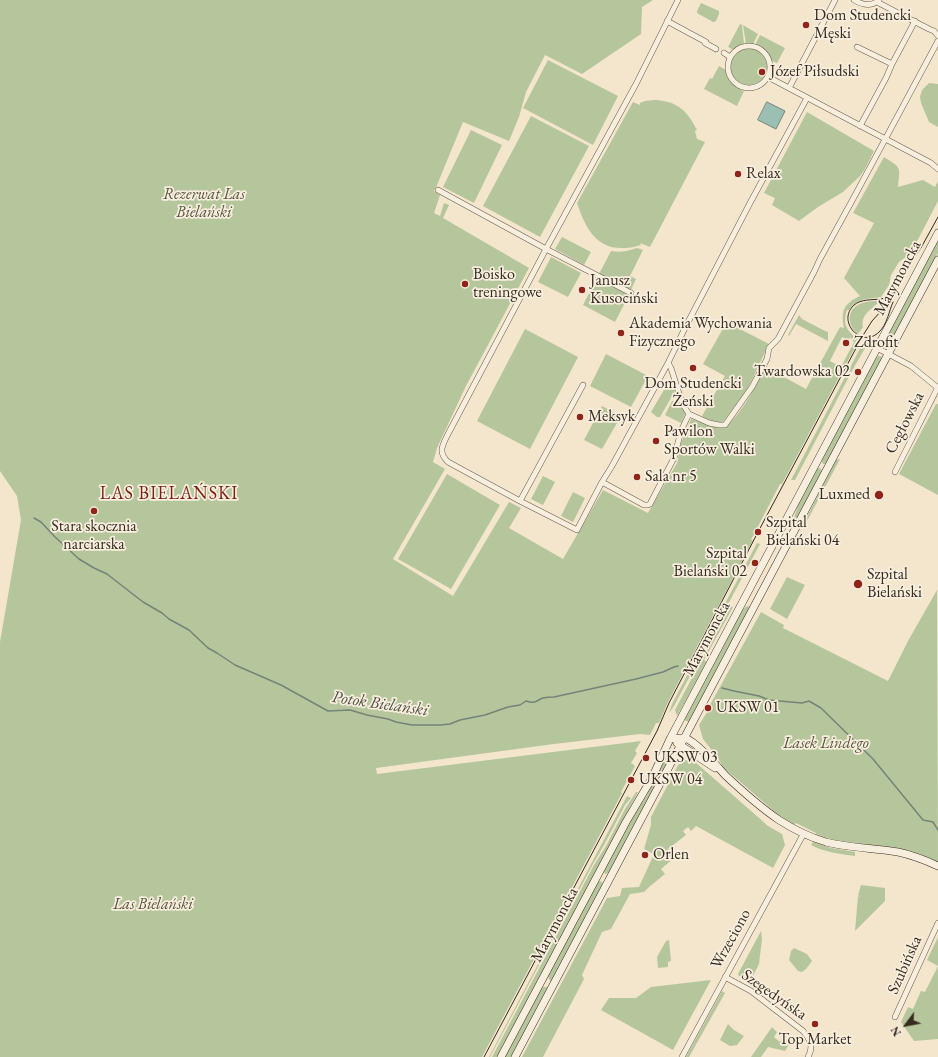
<!DOCTYPE html>
<html>
<head>
<meta charset="utf-8">
<style>
	body { margin:0 }
	#map { position:relative; width:938px; height:1057px; overflow:hidden; background:#f4e5cd; font-family:"EB Garamond",serif }
	canvas { display:block }
	.north { position:absolute; left:886px; top:1005px; width:40px; height:40px; -webkit-text-stroke:3px #f8eede; paint-order:stroke; rotate:238deg; font-size:11px; font-weight:700; line-height:16px; text-align:center; color:#352b1f }
	.north::after { content:''; display:block; margin:auto; width:14px; height:18px; background:#352b1f; clip-path:polygon(50% 0,100% 100%,50% 72%,0 100%) }
</style>
</head>
<body>
<div id="map">
<canvas width="938" height="1057"></canvas>
<div class="north">N</div>
</div>
<script>
const g = document.querySelector('canvas').getContext('2d');
g.lineJoin = 'round';
function paint(path, color) { g.fillStyle = color; g.fill(path, 'evenodd'); }
function stroke(path, color, width, dash) { g.strokeStyle = color; g.lineWidth = width; g.lineCap = dash ? 'butt' : 'round'; g.setLineDash(dash || []); g.stroke(path); }
function drawText(font, color, halo, rows, align = 'center') {
  g.font = font + ' "EB Garamond",serif'; g.lineWidth = 3.5; g.setLineDash([]); g.textBaseline = 'middle'; g.strokeStyle = halo; g.fillStyle = color; for (const [text, x, y, turn = 0] of rows) {
    g.save(); g.translate(x, y); g.rotate((+turn || 0) * Math.PI / 180); g.textAlign = isNaN(turn) ? turn : align; if (halo) g.strokeText(text, 0, 0); g.fillText(text, 0, 0); g.restore();
  }
}
const green = new Path2D(`
	M0 0H653L642 7 641 34 582 74 545 55 526 92 519 117 509 141 463 122 437 185 434 191 440 195 434 213 440 216 444 203 449 205 443 218 529 268 466 386 437 448 433 462 445 469 393 559 453 596 509 502 521 508 509 528 563 559 603 490 648 513 677 463 681 443 691 419 713 426 724 428C740 416 755 388 764 370L766 369H769L806 389 840 327 844 328C840 310 845 303 860 296L844 278 874 223 853 213 884 157C902 168 900 167 898 187L923 180 935 187 938 181V201L911 253 899 262 891 275 889 285 881 297C869 299 856 298 849 310H847C843 322 845 329 855 337L851 339 850 337 848 340 842 337 830 361 841 367 854 342 852 340 857 339 858 337 860 338 782 484H780L753 536 751 539 753 540 668 702 659 723H656L650 735 640 734 554 744 376 768 377 774 641 741 635 751 637 753 631 763 635 766 621 792 622 793 482 1057H0V642L21 520 17 496 0 471Z
	M701 3 719 11V14L716 21 713 22 697 13V11Z
	M740 24 742 25 744 44 734 50 728 47Z
	M743 25 758 34 753 44H746Z
	M760 35 785 48 777 63 771 60C768 52 763 48 755 45Z
	M729 67a19 19 0 1 1 38 0a19 19 0 1 1-38 0Z
	M548 60 618 96 593 145 523 108Z
	M719 66 726 70C728 80 734 88 744 91L737 106 704 89 710 78 712 79Z
	M929 83 938 84V127L929 122 921 103 920 97 922 90Z
	M654 100C677 101 687 110 697 130L695 131 697 139 705 142 650 247 640 243 641 245C636 246 631 248 625 248 596 250 585 227 577 203L633 102 640 105V103L645 101Z
	M807 112 874 151 865 169 860 176 843 192 818 207 799 221 772 205 775 198 764 193Z
	M531 116 589 146 540 237 483 206Z
	M471 130 502 145 474 203 443 187Z
	M562 237 591 252 584 265 555 249Z
	M938 240V253L891 343 885 340Z
	M637 248 643 250 630 276 636 279 631 290 599 274 611 251C621 253 627 251 637 248Z
	M551 257 581 273 568 297 538 282Z
	M597 278 629 295 615 322 583 305Z
	M880 301C872 309 860 315 863 327L858 334C848 327 846 311 858 305 864 301 873 301 880 301Z
	M799 315 802 319 825 331 828 332V341L796 324 789 336 788 335Z
	M725 325 734 326 769 344 748 388 723 422C715 422 709 421 702 416L725 376 703 364Z
	M525 329 578 357 530 449 477 421Z
	M869 338 868 343 853 369 795 480H791L865 339Z
	M606 354 648 376 631 407 590 386Z
	M878 356H881L882 359 827 463 825 464H823L821 460 876 358Z
	M668 383H670C672 385 675 387 675 391L660 417H657L651 412Z
	M672 401 679 402 686 412 681 423 665 415Z
	M936 404H938V495L899 474Z
	M602 406 621 416 602 449 584 440Z
	M840 459 807 521V517L836 460Z
	M819 468 821 469 822 471 797 518H794L800 499 816 469Z
	M447 474 500 505 451 589 398 559Z
	M543 476 555 482 543 505 531 499Z
	M573 492 585 498 573 522 561 516Z
	M757 543 760 544 674 706 669 713 672 704Z
	M787 577 805 585 787 619 770 609Z
	M937 590 938 862C905 847 877 847 842 841 833 840 824 837 816 834V833L796 823 794 825 781 817 768 806 723 767 718 758 703 739 699 725 711 706 710 705 761 612 784 625 783 628 888 681 908 641Z
	M730 606 733 607 704 660 707 662 677 716 675 710Z
	M747 606 750 607 749 609 689 722 684 720 742 610Z
	M666 755 670 757 609 873 605 874 604 871 630 822 647 795Z
	M688 759 692 760 695 762 758 817 768 826 782 834 785 845 773 868 696 826 691 831 688 827 683 831 686 835 668 849 674 858 661 869 665 874 649 887 644 892 630 894 611 929 602 932 582 975 584 979 543 1057H522L607 898 620 896 622 888 639 887 654 854 644 849 651 825V817L678 765Z
	M636 792H638L497 1057H492L594 865 606 846 625 809Z
	M627 796 631 798 625 805 603 847 593 864 490 1057H489Z
	M813 842 831 848 855 852V856C840 854 824 852 811 845Z
	M600 881 602 882 603 885 551 982 549 979 548 975 597 882Z
	M861 885 885 888V901L855 931 858 896 861 897 858 895Z
	M761 931 762 939 759 964 750 982 739 976 738 974Z
	M938 937V1039L914 1041 901 1022 908 1007 913 1009 921 991 925 992 938 966 927 960Z
	M669 940 671 961 668 962V967L658 968 657 957 666 941Z
	M794 948 807 954 812 961 806 969 802 972 798 971 789 960 791 951Z
	M711 980 673 1050 601 1010 609 998H636L651 987Z
	M542 987H548L511 1057H505Z
	M722 991 725 993 689 1057H686Z
	M728 1024 734 1030 744 1036 737 1045 730 1046 720 1040Z
	M772 1027 777 1032 774 1037 780 1042 784 1038 790 1043 785 1051 768 1047 761 1057H751Z`);
const water = new Path2D(`
	M767 102 785 111 776 129 758 120Z`);
const stream = new Path2D(`
	M34 518 41 522 55 537 79 559 94 568 107 574 143 602 162 613 169 619 189 630 208 648 217 653 235 665 281 685 328 711 350 710 367 715 388 719 396 722 412 725H440L450 724 460 720 485 715 508 707 520 705 526 701C536 704 535 701 543 698 547 697 551 697 554 697L636 679 663 672 674 667 678 666
	M722 688 734 691 759 696 769 700 802 703 809 701 821 708 873 759 923 820 933 822 938 830`);
const street = new Path2D(`
	M854 0C863 5 871 7 879 0
	M877 2 929 29 934 31 938 36
	M667 21 706 42 705 43 716 49
	M728 67a21 21 0 1 1 42 0a21 21 0 1 1-42 0Z
	M857 47 892 64
	M724 53 730 57
	M768 77 931 163 938 169
	M789 88 835 0
	M807 98 750 203 686 326 668 363 671 368 682 403 689 414 709 423 719 425H725L752 387 767 359 769 348 778 339 814 272 820 259 853 199 938 41
	M860 126 886 78 892 64 915 21
	M438 190 546 249 631 293
	M877 348 911 366 938 388
	M668 363 612 466 602 482 577 530 520 501 448 462C438 452 442 446 448 434L546 249 636 84 678 0
	M895 472 938 387
	M602 482 644 505H648L650 504 674 458 681 431 689 414
	M520 501 583 385
	M725 977 751 991 803 1031C810 1039 814 1047 808 1057
	M895 1017 938 923
	M682 1057 804 833`);
const secondary = new Path2D(`
	M670 739C674 739 681 737 685 738 697 742 716 765 725 775 742 791 760 807 779 820 793 829 809 837 826 842 849 848 874 848 898 852 912 855 925 860 938 866
	M677 743 715 768
	M501 1057 626 822 652 778 670 739 938 233
	M515 1057 938 260`);
const tram = new Path2D(`
	M893 302C889 311 887 325 879 332 862 349 836 322 854 305 861 299 872 300 881 299 886 298 891 295 895 292
	M484 1057 657 731 669 703 758 532 862 337 872 321 891 300 910 265 922 246 938 217`);
const markers = [
	[806,25,4,"#8f2418"],
	[762,72,4,"#8f2418"],
	[738,174,4,"#8f2418"],
	[465,284,4,"#8f2418"],
	[582,290,4,"#8f2418"],
	[621,333,4,"#8f2418"],
	[846,343,4,"#8f2418"],
	[693,368,4,"#8f2418"],
	[858,372,4,"#8f2418"],
	[580,417,4,"#8f2418"],
	[656,441,4,"#8f2418"],
	[637,477,4,"#8f2418"],
	[879,495,5,"#8f2418"],
	[94,511,4,"#8f2418"],
	[758,532,4,"#8f2418"],
	[755,563,4,"#8f2418"],
	[858,584,5,"#8f2418"],
	[708,708,4,"#8f2418"],
	[646,758,4,"#8f2418"],
	[631,780,4,"#8f2418"],
	[645,855,4,"#8f2418"],
	[815,1024,4,"#8f2418"]
];
const poiNames = [
	["Dom Studencki",814,16],
	["Męski",814,34],
	["Józef Piłsudski",770,72],
	["Relax",746,174],
	["Boisko",473,275],
	["treningowe",473,293],
	["Janusz",590,281],
	["Kusociński",590,299],
	["Akademia Wychowania",629,324],
	["Fizycznego",629,342],
	["Zdrofit",854,343],
	["Twardowska 02",850,372,"right"],
	["Dom Studencki",693,384,"center"],
	["Żeński",693,402,"center"],
	["Meksyk",588,417],
	["Pawilon",664,432],
	["Sportów Walki",664,450],
	["Sala nr 5",645,477],
	["Luxmed",870,495,"right"],
	["Szpital",766,523],
	["Bielański 04",766,541],
	["Stara skocznia",94,527,"center"],
	["narciarska",94,545,"center"],
	["Szpital",747,554,"right"],
	["Bielański 02",747,572,"right"],
	["Szpital",867,575],
	["Bielański",867,593],
	["UKSW 01",716,708],
	["UKSW 03",654,758],
	["UKSW 04",639,780],
	["Orlen",653,855],
	["Top Market",815,1040,"center"]
];
const parkNames = [
	["Rezerwat Las",204,195],
	["Bielański",204,213],
	["Lasek Lindego",826,744],
	["Las Bielański",153,905]
];
const streetNames = [
	["Marymoncka",898,278,-62],
	["Cegłowska",905,423,-63],
	["Marymoncka",707,639,-62],
	["Marymoncka",555,925,-62],
	["Wrzeciono",731,939,-61],
	["Szubińska",905,965,-66],
	["Szegedyńska",774,995,35]
];
const waterNames = [
	["Potok Bielański",380,704,8]
];
const quarterNames = [
	["LAS BIELAŃSKI",169,494]
];
paint(green, '#b6c69c');
paint(water, '#9cbfb4');
stroke(water, '#738478', 1);
stroke(stream, '#738478', 1.5);
stroke(street, '#655a4a', 6);
stroke(secondary, '#352b1f', 8);
stroke(street, '#f8eede', 5);
stroke(secondary, '#f8eede', 7);
stroke(tram, '#352b1f', 1);
for (const [x, y, r, color] of markers) { const dot = new Path2D(); dot.arc(x, y, r, 0, 2 * Math.PI); g.fillStyle = color; g.fill(dot); stroke(dot, '#f8eede', 1.5); }
drawText('16px', '#352b1f', '#f8eede', poiNames, 'left');
drawText('italic 16px', '#55523e', '#f8eede', parkNames);
drawText('16px', '#352b1f', '#f8eede', streetNames);
drawText('italic 17px', '#4f5044', '#f8eede', waterNames);
g.letterSpacing = '1px';
drawText('18px', '#7a1f14', '#f8eede', quarterNames);
g.letterSpacing = '0px';
</script>
</body>
</html>
